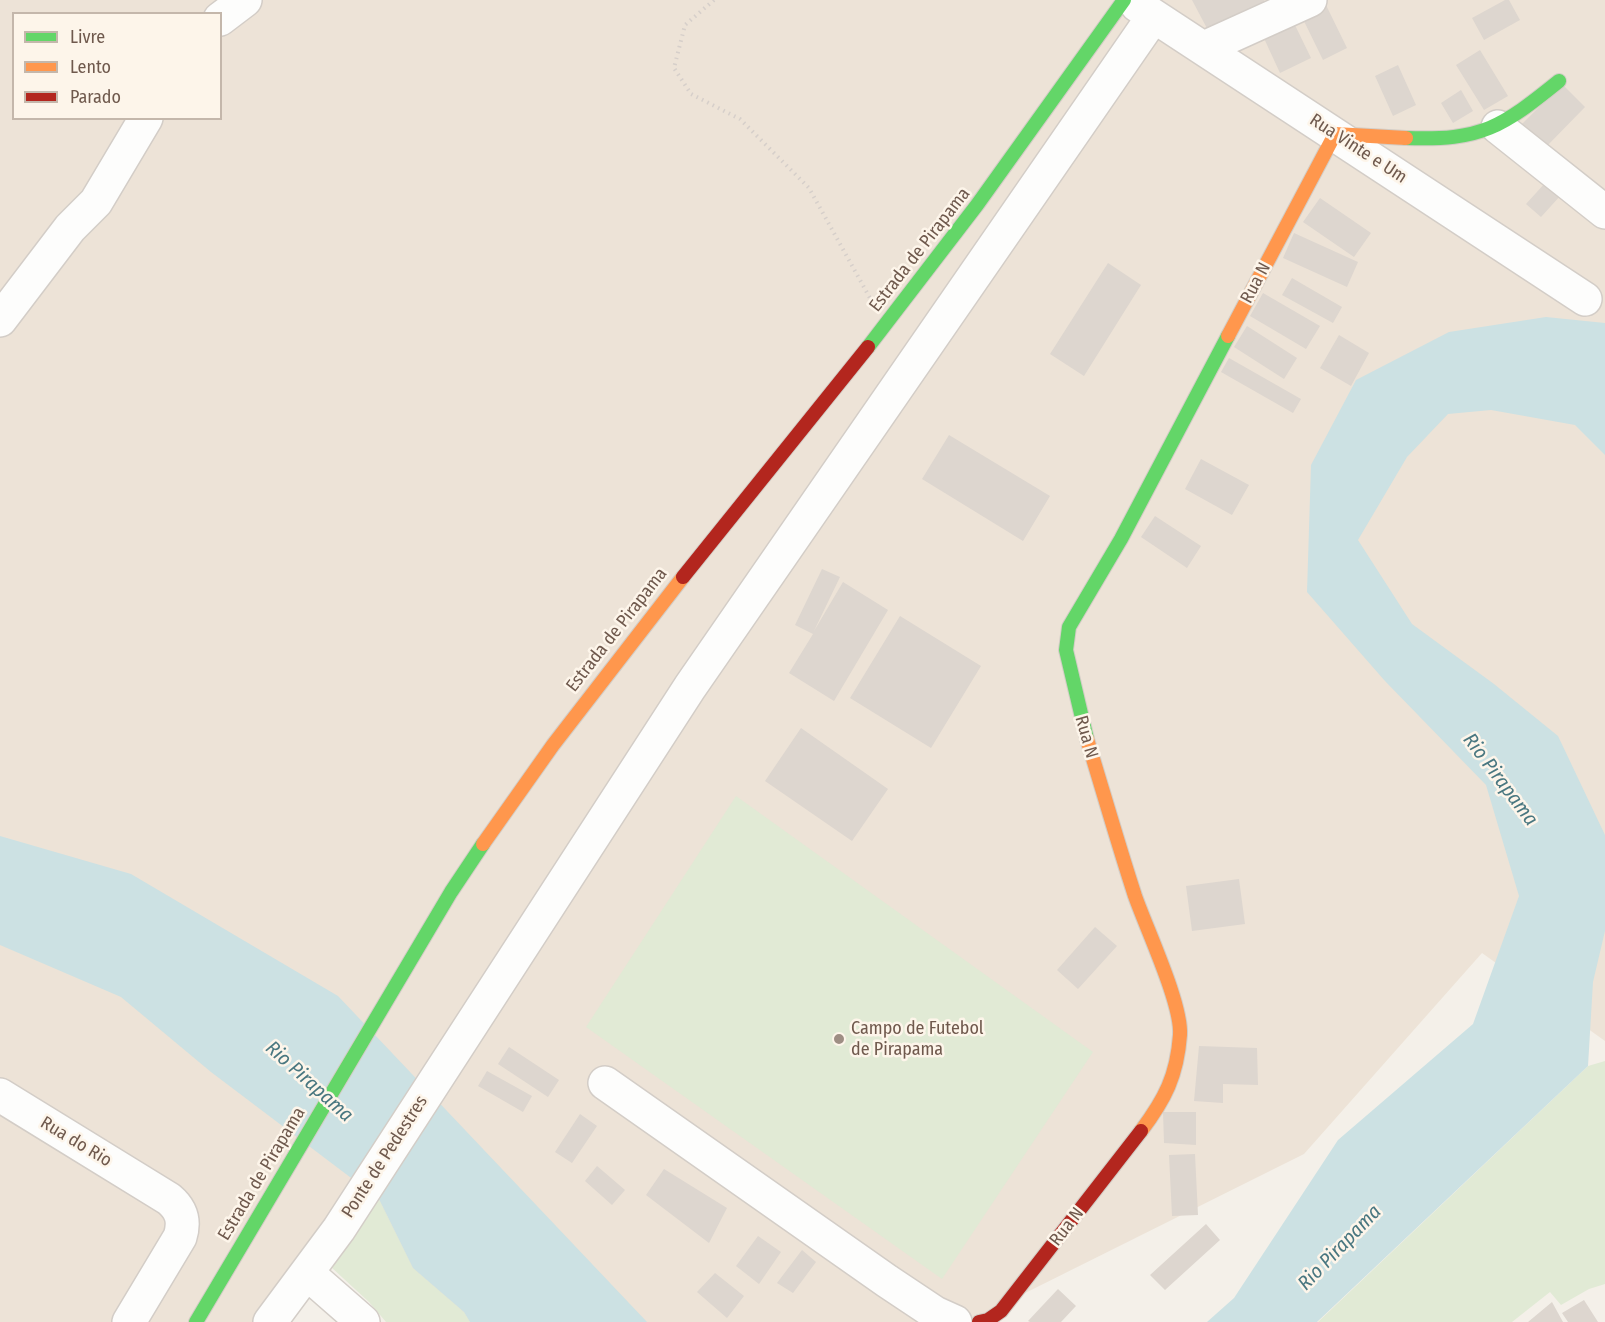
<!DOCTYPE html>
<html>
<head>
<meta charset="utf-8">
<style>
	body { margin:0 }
	#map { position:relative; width:1605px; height:1322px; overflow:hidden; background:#f4f0e9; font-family:"Fira Sans Condensed",sans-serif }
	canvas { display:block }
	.legend { position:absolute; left:12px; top:12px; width:210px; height:108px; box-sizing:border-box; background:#fdf5ea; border:2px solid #c4b7ab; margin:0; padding:8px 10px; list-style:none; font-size:18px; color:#6f594d }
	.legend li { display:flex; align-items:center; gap:12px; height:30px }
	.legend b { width:30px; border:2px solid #c4b7ab }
</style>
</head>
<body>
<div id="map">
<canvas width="1605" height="1322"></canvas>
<ul class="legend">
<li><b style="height:8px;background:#63d668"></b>Livre</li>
<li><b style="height:8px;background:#ff974d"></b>Lento</li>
<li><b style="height:8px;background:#b3261e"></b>Parado</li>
</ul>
</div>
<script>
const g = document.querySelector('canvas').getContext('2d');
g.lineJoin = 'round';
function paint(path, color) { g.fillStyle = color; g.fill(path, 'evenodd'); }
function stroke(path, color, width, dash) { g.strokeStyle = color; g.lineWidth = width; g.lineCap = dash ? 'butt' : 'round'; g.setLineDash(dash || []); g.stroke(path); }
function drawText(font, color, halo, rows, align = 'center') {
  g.font = font + ' "Fira Sans Condensed",sans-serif'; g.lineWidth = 5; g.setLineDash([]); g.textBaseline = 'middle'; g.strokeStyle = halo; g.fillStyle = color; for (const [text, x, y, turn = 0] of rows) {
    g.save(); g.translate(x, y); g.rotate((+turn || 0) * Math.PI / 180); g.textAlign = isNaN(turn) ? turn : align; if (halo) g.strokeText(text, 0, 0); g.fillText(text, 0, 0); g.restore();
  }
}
const residential = new Path2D(`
	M0 0H1605V1041L1482 953 1304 1154 967 1322H457L325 1237 277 1322H0ZM14 14H220V118H14Z`);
const green = new Path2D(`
	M736 796 1093 1052 942 1279 586 1027Z
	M1605 1061V1284L1589 1289 1561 1305 1550 1292 1512 1322H1318L1588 1066Z
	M379 1199 413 1268 464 1312 470 1322H386L369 1302 331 1267Z`);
const water = new Path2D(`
	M1546 317 1605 323V455L1575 425 1491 410 1448 414 1407 457 1358 540 1412 624 1494 684 1558 736 1605 835V931L1593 982 1588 1066 1317 1322H1207L1234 1298 1338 1140 1473 1024 1519 896 1486 785 1385 681 1307 592 1311 465 1356 380 1449 332Z
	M0 836 131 874 338 996 647 1322H470L464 1312 413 1268 379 1199 211 1072 121 997 0 945Z`);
const building = new Path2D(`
	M1192 0H1264L1266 3 1210 34Z
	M1505 0H1509L1520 20 1484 40 1472 18Z
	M1325 3 1347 48 1323 60 1301 15Z
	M1292 19 1311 58 1280 73 1262 34Z
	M1480 50 1508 96 1484 110 1456 65Z
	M1398 65 1416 105 1393 116 1375 76Z
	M1562 84 1585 107 1545 148 1522 124Z
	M1461 90 1473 111 1453 123 1441 103Z
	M1546 182 1561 195 1541 217 1526 204Z
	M1320 198 1371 233 1354 257 1303 222Z
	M1294 233 1358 262 1347 287 1283 258Z
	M1108 263 1141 285 1084 376 1050 354Z
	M1292 278 1342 307 1333 323 1282 295Z
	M1263 293 1320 326 1306 349 1250 316Z
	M1247 326 1297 358 1284 379 1234 347Z
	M1339 335 1369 353 1351 386 1320 368Z
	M1229 358 1301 399 1293 413 1221 372Z
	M949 435 1050 496 1023 541 922 479Z
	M1201 459 1249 485 1232 515 1185 489Z
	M1155 516 1201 546 1187 568 1141 537Z
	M822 569 840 577 814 631 843 582 888 610 834 701 789 673 813 634 795 625Z
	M900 616 981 666 931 748 850 698Z
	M801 728 888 789 852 841 765 781Z
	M1239 879 1245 924 1192 931 1186 886Z
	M1095 927 1117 946 1078 989 1057 970Z
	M1199 1046 1257 1048 1258 1085 1223 1084V1103L1194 1101Z
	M509 1047 559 1080 548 1097 498 1064Z
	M487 1071 532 1096 523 1112 478 1086Z
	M1163 1112H1196V1145L1164 1143Z
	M580 1114 597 1126 572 1163 555 1152Z
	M1195 1154 1198 1215 1172 1216 1169 1155Z
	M597 1166 625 1190 612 1205 585 1181Z
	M664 1169 727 1208 709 1243 646 1195Z
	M1206 1224 1220 1240 1165 1290 1150 1275Z
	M758 1236 781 1252 759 1284 736 1266Z
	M802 1250 816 1262 793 1293 777 1283Z
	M715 1273 744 1296 727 1318 697 1292Z
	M1058 1289 1076 1306 1061 1322H1030L1028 1321Z
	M1584 1300 1598 1322H1568L1562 1313Z
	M1552 1302 1563 1322H1528Z`);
const path = new Path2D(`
	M714 0 685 25 674 68 691 94 740 119 809 188 870 298`);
const street = new Path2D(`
	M1137 5 1585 299
	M220 19 245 0
	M1204 48 1310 0
	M1498 127 1605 212
	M0 320 70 228 96 202 146 118
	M605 1083 887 1281 935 1313 955 1322
	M0 1095 169 1199C182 1210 185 1221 180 1237L129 1322
	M307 1273 363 1322
	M270 1322 339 1229 690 687 1153 17`);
const fast = new Path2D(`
	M1406 138C1482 141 1502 127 1559 81
	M868 347 977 205 1124 0
	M1087 739 1066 650 1069 627 1121 539 1228 336
	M196 1322 451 892 483 844`);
const slow = new Path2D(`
	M1228 336 1335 134 1406 138
	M1087 739C1103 791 1118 844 1135 896 1147 930 1182 1004 1180 1035 1177 1076 1165 1099 1141 1131
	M483 844 553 745 683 577`);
const jam = new Path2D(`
	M683 577 868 347
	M979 1322 988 1320 1001 1311 1141 1131`);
const markers = [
	[839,1039,6,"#9e8e84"]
];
const streetNames = [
	["Rua Vinte e Um",1358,149,33],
	["Estrada de Pirapama",920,250,-52],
	["Rua N",1256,283,-62],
	["Estrada de Pirapama",617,630,-52],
	["Rua N",1086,737,74],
	["Rua do Rio",76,1142,31],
	["Ponte de Pedestres",385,1157,-57],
	["Estrada de Pirapama",262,1174,-59],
	["Rua N",1067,1227,-52]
];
const poiNames = [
	["Campo de Futebol",851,1029],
	["de Pirapama",851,1050]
];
const waterNames = [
	["Rio Pirapama",1500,780,53],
	["Rio Pirapama",309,1082,42],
	["Rio Pirapama",1340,1248,-46]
];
paint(residential, '#ede3d7');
paint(green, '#e1ead5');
paint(water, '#cce1e3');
paint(building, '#ddd6cf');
stroke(street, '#d3cdc7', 36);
stroke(fast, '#d3cdc6', 16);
stroke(slow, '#d3cdc6', 16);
stroke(jam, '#d3cdc6', 16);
stroke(path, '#d6cfca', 4, [1.5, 4.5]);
stroke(street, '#fdfdfc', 33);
stroke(fast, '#63d668', 14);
stroke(slow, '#ff974d', 14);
stroke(jam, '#b3261e', 14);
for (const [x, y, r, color] of markers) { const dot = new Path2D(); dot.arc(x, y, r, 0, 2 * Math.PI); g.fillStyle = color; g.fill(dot); stroke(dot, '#fdf5ea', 2); }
drawText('18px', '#6f594d', '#fdf5ea', streetNames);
drawText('18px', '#6f594d', '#fdf5ea', poiNames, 'left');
drawText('italic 20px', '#497780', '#fdf5ea', waterNames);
</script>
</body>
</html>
